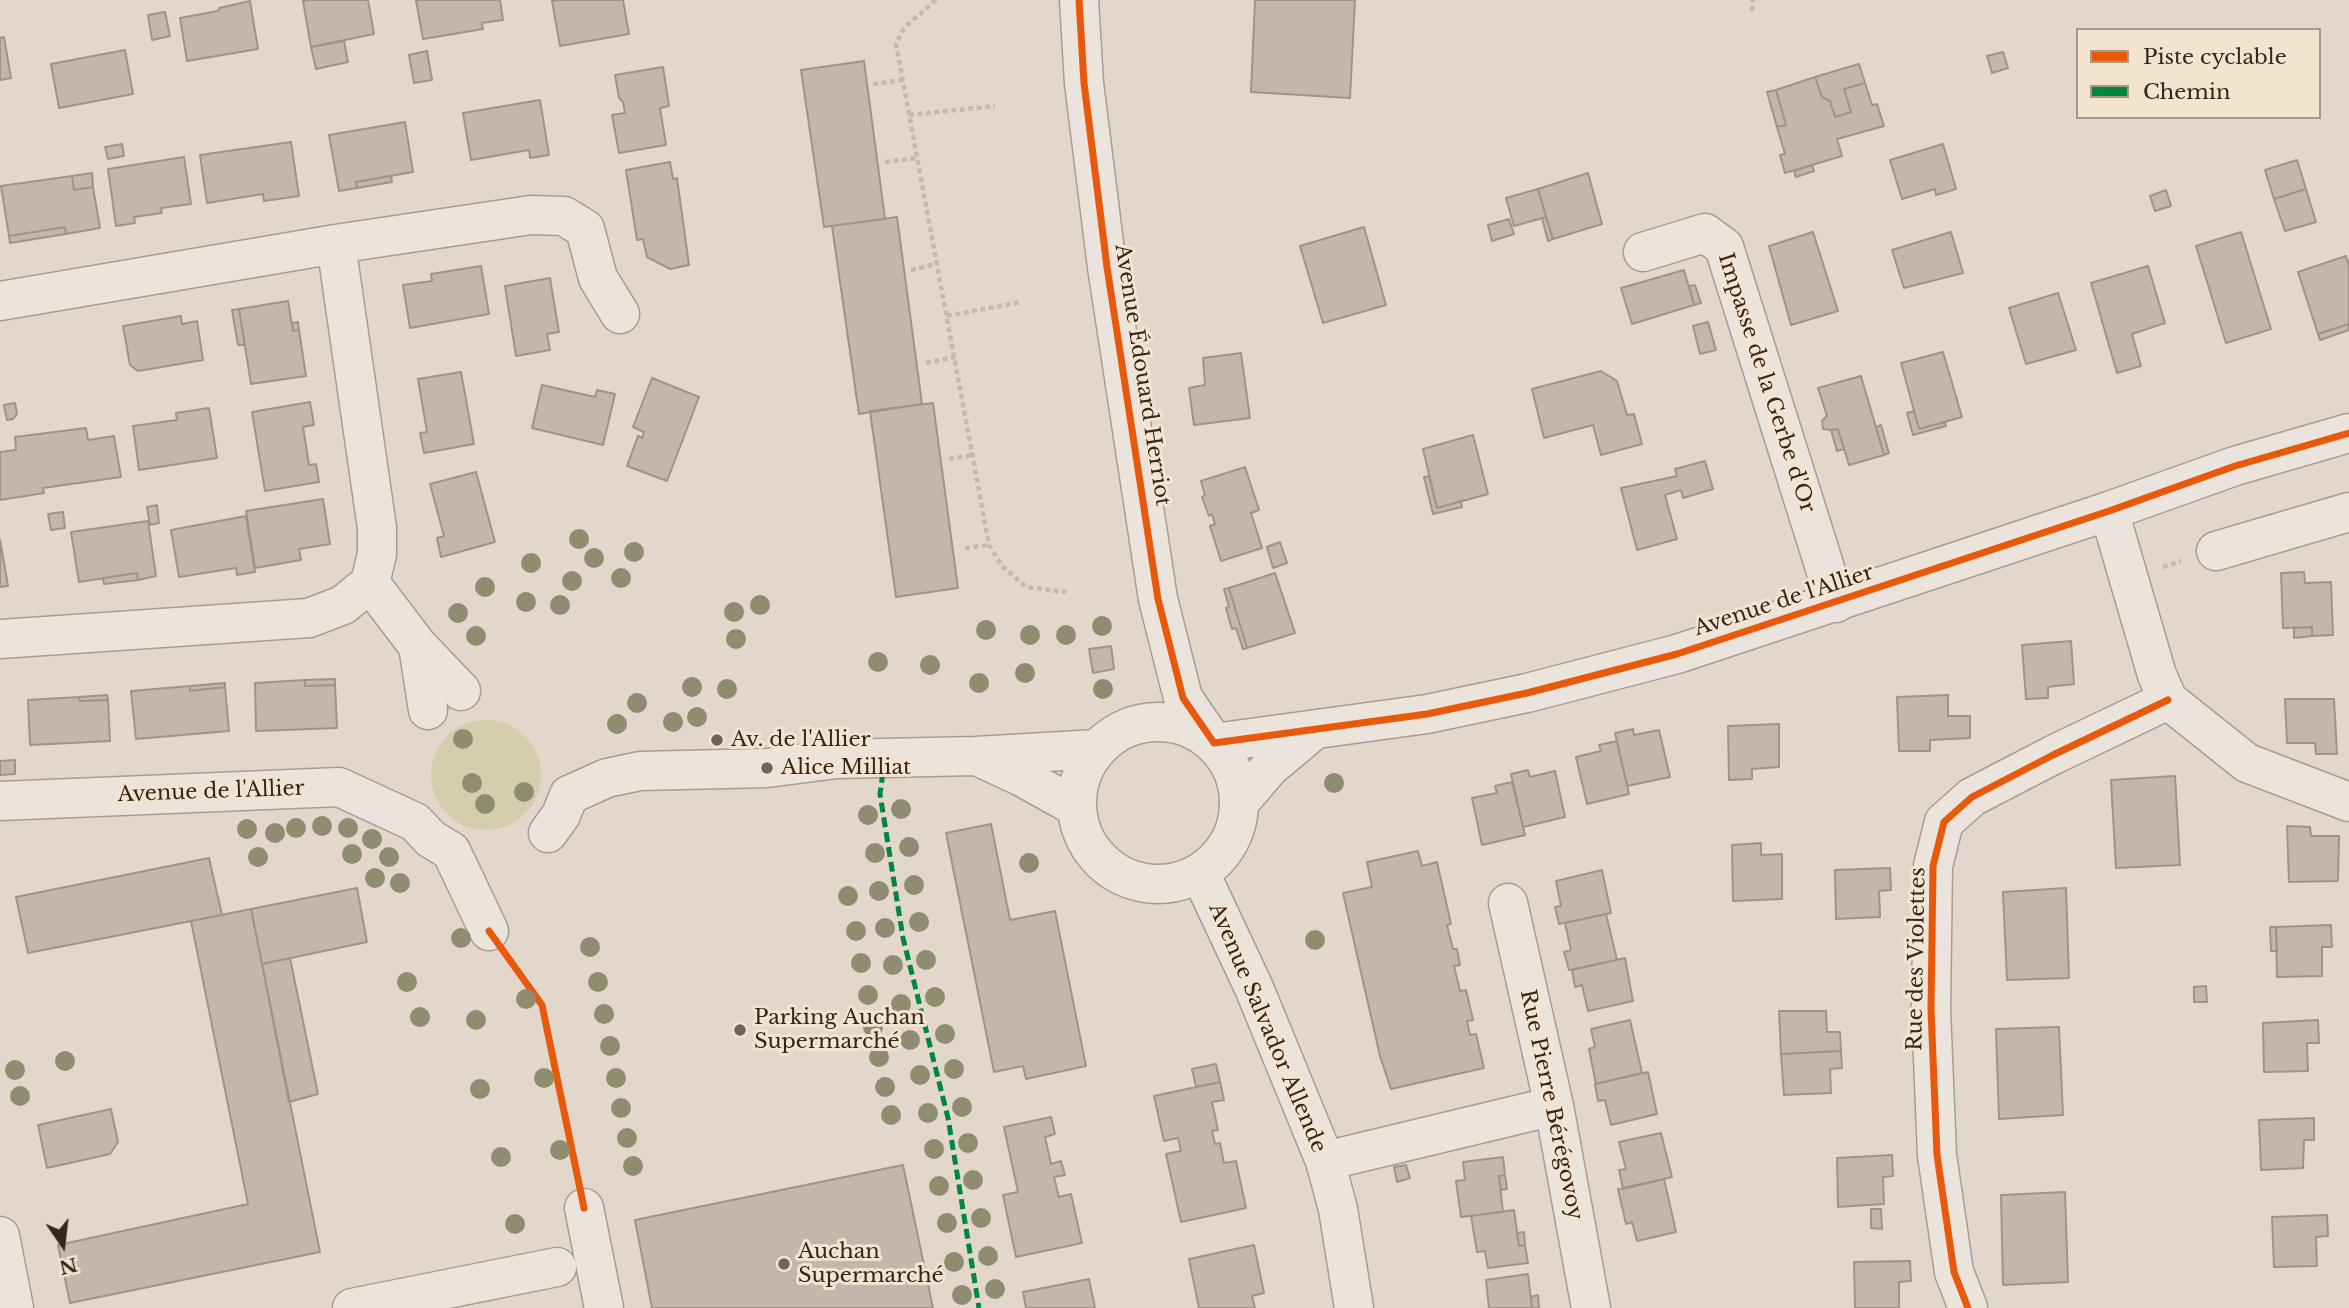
<!DOCTYPE html>
<html>
<head>
<meta charset="utf-8">
<style>
	body { margin:0 }
	#map { position:relative; width:2349px; height:1308px; overflow:hidden; background:#e2d7ca; font-family:"Libre Baskerville",serif }
	canvas { display:block }
	.legend { position:absolute; left:2076px; top:28px; width:245px; height:91px; box-sizing:border-box; background:#f3e4d0; border:2px solid #a79888; margin:0; padding:9px 12px; list-style:none; font-size:21px; color:#34251d }
	.legend li { display:flex; align-items:center; gap:14px; height:35px }
	.legend b { width:35px; border:2px solid #a79888 }
	.north { position:absolute; left:28px; top:1210px; width:70px; height:70px; -webkit-text-stroke:5px #f3e4d0; paint-order:stroke; rotate:166deg; font-size:19px; font-weight:700; line-height:28px; text-align:center; color:#34251d }
	.north::after { content:''; display:block; margin:auto; width:24px; height:32px; background:#34251d; clip-path:polygon(50% 0,100% 100%,50% 72%,0 100%) }
</style>
</head>
<body>
<div id="map">
<canvas width="2349" height="1308"></canvas>
<ul class="legend">
<li><b style="height:9px;background:#e8590c"></b>Piste cyclable</li>
<li><b style="height:9px;background:#00873e"></b>Chemin</li>
</ul>
<div class="north">N</div>
</div>
<script>
const g = document.querySelector('canvas').getContext('2d');
g.lineJoin = 'round';
function paint(path, color) { g.fillStyle = color; g.fill(path, 'evenodd'); }
function stroke(path, color, width, dash) { g.strokeStyle = color; g.lineWidth = width; g.lineCap = dash ? 'butt' : 'round'; g.setLineDash(dash || []); g.stroke(path); }
function drawText(font, color, halo, rows, align = 'center') {
  g.font = font + ' "Libre Baskerville",serif'; g.lineWidth = 6; g.setLineDash([]); g.textBaseline = 'middle'; g.strokeStyle = halo; g.fillStyle = color; for (const [text, x, y, turn = 0] of rows) {
    g.save(); g.translate(x, y); g.rotate((+turn || 0) * Math.PI / 180); g.textAlign = isNaN(turn) ? turn : align; if (halo) g.strokeText(text, 0, 0); g.fillText(text, 0, 0); g.restore();
  }
}
const green = new Path2D(`
	M431 775a55 55 0 1 1 110 0a55 55 0 1 1-110 0Z`);
const building = new Path2D(`
	M310 0H368L374 34 311 47 303 1Z
	M416 0H500L503 20 482 23 483 29 423 39Z
	M560 0H623L629 34 560 46 552 1Z
	M1255 0H1355L1350 98 1251 92Z
	M250 1 258 49 187 61 180 18 218 11 219 8Z
	M165 12 170 36 152 40 148 15Z
	M4 37 11 78 0 80V38Z
	M344 41 348 62 316 69 311 47Z
	M125 50 133 94 59 108 51 64Z
	M427 51 432 80 414 83 409 55Z
	M2003 52 2008 68 1992 73 1987 56Z
	M864 61 885 219 824 227 801 70Z
	M1859 64 1865 83 1844 89 1851 112 1835 117 1830 101 1822 97 1815 77Z
	M663 67 669 106 660 108 666 145 619 153 612 115 625 113 623 102 619 98 615 75Z
	M1815 77 1822 97 1830 101 1835 117 1851 112 1844 89 1865 83 1872 105 1877 104 1884 126 1837 139 1842 156 1785 173 1780 155 1785 154 1777 127 1786 125 1776 90Z
	M1776 90 1786 125 1777 127 1767 92Z
	M540 100 549 155 530 158 529 150 471 160 463 113Z
	M405 122 413 172 356 182 357 188 339 191 329 135Z
	M291 142 299 196 264 201 263 194 207 203 200 155Z
	M122 144 124 156 108 159 105 147Z
	M1943 144 1956 189 1936 195 1935 189 1902 199 1890 160Z
	M184 157 191 204 161 208 162 213 134 217 135 223 116 226 108 169Z
	M2297 160 2306 189 2274 199 2265 170Z
	M670 162 673 179 677 178 689 265 670 269 647 257 643 239 637 240 626 170Z
	M1812 165 1814 171 1796 177 1794 171Z
	M92 173 93 187 74 190 72 176Z
	M1588 173 1602 224 1553 239 1538 189Z
	M72 176 74 190 93 187 100 228 66 234 65 227 9 236 1 186Z
	M391 176 392 182 357 188 356 182Z
	M1538 189 1546 217 1514 226 1506 198Z
	M2306 189 2316 222 2285 231 2274 199Z
	M2166 190 2171 206 2155 211 2150 196Z
	M897 217 922 404 859 414 832 226Z
	M1546 217 1553 239 1548 241 1542 218Z
	M1509 219 1514 234 1492 241 1488 225Z
	M65 227 66 234 10 243 9 236Z
	M1364 227 1386 305 1323 323 1300 246Z
	M1813 232 1838 311 1791 325 1769 246Z
	M1951 232 1963 273 1904 288 1892 250Z
	M2241 232 2271 329 2226 343 2196 246Z
	M2346 256 2349 266V324L2318 334 2298 272Z
	M481 266 489 314 410 328 403 285 432 281 431 274Z
	M2148 266 2165 323 2132 334 2141 366 2117 373 2091 283Z
	M1684 270 1694 305 1632 324 1621 288Z
	M550 278 559 332 547 334 550 350 516 356 505 286Z
	M1695 285 1701 303 1694 305 1689 286Z
	M2058 293 2076 350 2026 364 2009 308Z
	M288 301 293 331 299 330 306 376 251 384 239 309Z
	M239 309 245 345H238L232 310Z
	M181 316 182 324 197 321 203 360 138 371 130 365 123 326Z
	M298 322 299 330 293 331 292 323Z
	M1708 322 1716 350 1700 354 1693 326Z
	M2349 324V330L2320 340 2318 334Z
	M1943 352 1962 417 1919 429 1901 363Z
	M1241 353 1250 418 1194 425 1189 388 1205 385 1203 358Z
	M1601 371 1617 381 1627 415 1634 414 1642 444 1601 455 1593 425 1544 438 1532 389Z
	M461 372 474 444 424 453 420 433 427 432 418 379Z
	M1861 376 1884 455 1849 465 1838 429 1831 430 1823 429 1822 421 1827 416 1818 388Z
	M652 378 699 397 667 481 627 466 638 436 642 438 644 432 633 427Z
	M542 385 595 397 597 390 615 394 603 445 532 428Z
	M310 402 314 425 303 427 309 465 316 464 319 482 265 491 252 412Z
	M15 403 17 414 13 419 7 420 4 405Z
	M933 403 958 588 896 597 870 411Z
	M209 408 217 458 139 470 133 426 177 420 176 413Z
	M1914 411 1919 429 1945 422 1946 426 1913 435 1907 413Z
	M1881 425 1889 453 1884 455 1876 427Z
	M86 428 88 440 114 436 121 477 43 488 44 493 0 500V452L16 450 15 437Z
	M1838 429 1844 449 1837 451 1831 430Z
	M1473 435 1488 494 1437 508 1423 449Z
	M1705 461 1713 489 1683 498 1681 490 1665 495 1677 539 1637 550 1621 488 1677 476 1675 469Z
	M1245 467 1259 510 1251 513 1262 548 1221 561 1210 526 1215 524 1212 514 1209 516 1202 497 1205 495 1201 481Z
	M476 472 495 542 441 557 437 538 444 536 430 484Z
	M1429 476 1437 508 1461 501 1462 507 1433 514 1424 477Z
	M323 499 330 544 299 549 301 560 255 568 246 511Z
	M157 505 159 523 150 525 147 507Z
	M63 512 65 528 51 530 48 514Z
	M246 516 255 572 237 575 236 568 179 577 171 530Z
	M148 521 156 576 138 580 137 573 79 582 71 532Z
	M0 540 8 586 0 587Z
	M1280 542 1287 563 1273 568 1267 547Z
	M2304 572 2305 583 2331 582 2333 635 2312 636V627L2283 628 2281 573Z
	M137 573 138 580 104 584 103 578Z
	M1275 573 1295 633 1247 648 1229 588Z
	M1229 588 1247 648 1243 649 1236 628 1232 629 1226 608 1229 607 1224 589Z
	M2312 627V636L2294 638V628Z
	M2071 641 2074 684 2048 687V698L2026 699 2022 645Z
	M1111 646 1114 669 1093 673 1089 649Z
	M335 679V685L305 686V680Z
	M305 680V686L335 685 337 728 256 731 255 683Z
	M225 683V687L190 691V686Z
	M190 686V691L225 687 229 731 136 739 131 691Z
	M107 695 108 700 80 701 79 697Z
	M1948 695V716H1970V738L1930 740V751H1899L1897 697Z
	M79 697 80 701 108 700 110 741 30 745 28 700Z
	M2285 699H2334L2337 754H2316L2315 743H2287Z
	M1779 724V767L1752 769V779L1729 780 1728 726Z
	M1633 729 1634 735 1659 730 1670 777 1627 786 1615 733Z
	M1617 741 1629 794 1587 804 1576 757 1601 751 1599 745Z
	M15 760V774L0 775V761Z
	M1528 770 1530 777 1555 771 1565 817 1523 827 1511 774Z
	M2175 776 2180 865 2116 868 2111 780Z
	M1512 782 1525 835 1482 845 1472 798 1497 793 1495 786Z
	M991 824 1010 920 1055 911 1086 1066 1026 1079 1023 1066 994 1072 946 833Z
	M2287 826 2310 827 2311 836H2339L2338 881 2289 882Z
	M1761 843V855L1782 854V899L1733 901 1732 845Z
	M1418 851 1422 866 1437 862 1451 924 1447 925 1453 949H1457L1460 965 1454 966 1460 991 1466 990 1473 1020 1467 1021 1470 1035 1476 1034 1484 1068 1391 1089 1380 1056 1343 893 1372 887 1367 862Z
	M209 858 222 915 28 953 16 897Z
	M1890 868 1891 890 1879 891 1880 917 1836 919 1835 870Z
	M1602 870 1611 913 1559 924 1555 907 1561 906 1556 881Z
	M357 888 367 942 262 964 251 909Z
	M2066 888 2069 978 2007 980 2003 892Z
	M251 909 320 1252 70 1303 58 1245 248 1204 191 921Z
	M1606 914 1617 960 1569 970 1564 952 1571 950 1565 923Z
	M2331 925 2332 947H2322V976L2277 977 2276 927Z
	M2270 927H2276L2277 951H2271Z
	M290 958 318 1094 289 1102 262 964Z
	M1625 958 1633 1001 1588 1011 1582 985 1575 987 1572 970Z
	M2206 986 2207 1002H2194V987Z
	M1779 1011H1826L1827 1032H1840L1841 1051 1781 1054Z
	M1630 1020 1642 1073 1596 1084 1589 1049 1595 1047 1591 1029Z
	M2318 1020 2319 1043H2307L2308 1071 2264 1072 2263 1023Z
	M2059 1027 2063 1115 1999 1119 1996 1029Z
	M1841 1051 1842 1068 1830 1069 1831 1093 1784 1095 1781 1054Z
	M1216 1064 1220 1082 1196 1087 1192 1069Z
	M1648 1072 1657 1114 1611 1125 1605 1100 1598 1101 1595 1084Z
	M1220 1082 1224 1100 1212 1102 1218 1130 1212 1131 1215 1144 1220 1143 1224 1163 1236 1161 1246 1208 1181 1222 1166 1154 1181 1151 1178 1138 1164 1141 1154 1096Z
	M111 1109 118 1142 110 1154 47 1168 38 1125Z
	M1051 1117 1055 1134 1045 1137 1051 1164 1061 1161 1065 1175 1054 1177 1059 1197 1071 1194 1082 1243 1016 1257 1003 1195 1018 1192 1004 1127Z
	M2314 1118V1140H2304L2303 1168 2261 1170 2259 1120Z
	M1661 1133 1672 1177 1623 1189 1619 1170 1626 1169 1619 1142Z
	M1892 1155 1893 1176 1883 1177 1884 1204 1838 1207 1837 1158Z
	M1503 1157 1505 1175 1499 1176 1503 1212 1461 1217 1456 1181 1465 1180 1463 1162Z
	M903 1165 933 1308H652L635 1220Z
	M1406 1165 1410 1178 1397 1182 1394 1167Z
	M1505 1175 1507 1189 1501 1190 1499 1176Z
	M1664 1179 1676 1232 1637 1241 1632 1222 1626 1224 1618 1189Z
	M2065 1192 2068 1282 2003 1285 2001 1195Z
	M1871 1209H1881L1882 1229 1871 1228Z
	M1514 1210 1519 1246 1525 1245 1528 1263 1488 1268 1485 1251 1477 1252 1471 1216Z
	M2327 1215 2328 1236 2316 1237 2317 1266 2274 1267 2272 1217Z
	M1524 1232 1525 1245 1519 1246 1517 1233Z
	M1254 1245 1264 1293 1252 1296 1255 1308H1199L1189 1259Z
	M1910 1261 1911 1281 1899 1282V1308H1855L1854 1262Z
	M1528 1274 1532 1308H1489L1486 1280Z
	M1089 1279 1095 1308H1026L1023 1292Z
	M1538 1295 1539 1308H1532L1531 1297Z`);
const path = new Path2D(`
	M936 0 904 28 896 44 989 545 1002 566 1026 587 1066 592
	M1752 11 1753 0
	M873 84 903 80
	M909 115 995 106
	M885 162 917 158
	M911 270 937 264
	M947 316 1021 302
	M926 363 955 357
	M949 459 973 455
	M965 548 989 545
	M2163 567 2181 561`);
const minor = new Path2D(`
	M1079 0 1084 83 1107 267 1158 599 1183 698 1214 743
	M336 244 377 528V554L370 583
	M1643 252 1705 233 1724 247 1836 603
	M0 301 336 244 531 215 564 216 585 229 598 278 620 314
	M2109 511 2157 675 2168 700 2247 763 2349 802
	M2216 551 2349 512
	M0 639 309 618 343 605 370 583 418 646 461 691
	M418 646 428 710
	M1077 803a81 81 0 1 1 162 0a81 81 0 1 1-162 0Z
	M1214 743 1427 714 1527 693 1677 654 2109 511 2235 466 2349 433
	M981 758 1022 777 1076 807
	M0 801 339 787 415 822 431 839 451 851 489 931
	M1240 802 1270 767 1313 731
	M548 833 561 815 569 795 607 778 640 771 767 768 837 759 976 756 1097 749
	M1200 873 1254 988 1325 1161 1338 1209 1354 1308
	M1508 903 1554 1106 1591 1308
	M1325 1161 1554 1106
	M584 1208 604 1308
	M0 1236 14 1308
	M352 1308 557 1267
	M1968 1308 1954 1272 1937 1155 1931 1009 1933 866 1944 822 1972 797 2053 755 2168 700`);
const quiet = new Path2D(`
	M885 758 880 794 903 938 948 1118 979 1308`);
const cycleway = new Path2D(`
	M1079 0 1084 83 1107 267 1158 599 1183 698 1214 743 1427 714 1527 693 1677 654 2109 511 2235 466 2349 433
	M489 931 542 1005 584 1208
	M1968 1308 1954 1272 1937 1155 1931 1009 1933 866 1944 822 1972 797 2053 755 2168 700`);
const trees = [
	[579,539],
	[634,552],
	[594,558],
	[531,563],
	[621,578],
	[572,581],
	[485,587],
	[526,602],
	[560,605],
	[760,605],
	[734,612],
	[458,613],
	[1102,626],
	[986,630],
	[1030,635],
	[1066,635],
	[476,636],
	[736,639],
	[878,662],
	[930,665],
	[1025,673],
	[979,683],
	[692,687],
	[727,689],
	[1103,689],
	[637,703],
	[697,717],
	[673,722],
	[617,724],
	[463,739],
	[472,783],
	[1334,783],
	[524,792],
	[485,804],
	[901,809],
	[868,815],
	[322,826],
	[296,828],
	[348,828],
	[247,829],
	[275,833],
	[372,839],
	[909,847],
	[875,853],
	[352,854],
	[258,857],
	[389,857],
	[1029,863],
	[375,878],
	[400,883],
	[914,885],
	[879,891],
	[848,896],
	[919,922],
	[885,928],
	[856,931],
	[461,938],
	[1315,940],
	[590,947],
	[926,960],
	[861,963],
	[893,965],
	[407,982],
	[598,982],
	[868,995],
	[935,997],
	[526,999],
	[901,1004],
	[604,1014],
	[420,1017],
	[476,1020],
	[873,1027],
	[945,1034],
	[910,1040],
	[610,1046],
	[879,1057],
	[65,1061],
	[954,1069],
	[15,1070],
	[920,1075],
	[544,1078],
	[616,1078],
	[885,1087],
	[480,1089],
	[20,1096],
	[962,1107],
	[621,1108],
	[928,1113],
	[891,1115],
	[627,1138],
	[968,1143],
	[934,1149],
	[560,1150],
	[501,1157],
	[633,1166],
	[973,1180],
	[939,1186],
	[981,1218],
	[947,1223],
	[515,1224],
	[988,1256],
	[954,1262],
	[995,1289],
	[962,1295]
];
const markers = [
	[717,740,7,"#71635a"],
	[767,768,7,"#71635a"],
	[740,1030,7,"#71635a"],
	[784,1264,7,"#71635a"]
];
const streetNames = [
	["Avenue Édouard Herriot",1142,375,81],
	["Impasse de la Gerbe d'Or",1766,383,72],
	["Avenue de l'Allier",1784,601,-18],
	["Avenue de l'Allier",211,792,-2],
	["Rue des Violettes",1917,959,-89],
	["Avenue Salvador Allende",1267,1028,67],
	["Rue Pierre Bérégovoy",1551,1105,78]
];
const poiNames = [
	["Av. de l'Allier",731,740],
	["Alice Milliat",781,768],
	["Parking Auchan",754,1018],
	["Supermarché",754,1042],
	["Auchan",798,1252],
	["Supermarché",798,1276]
];
paint(green, '#d4cead');
paint(building, '#c5b5ab');
stroke(building, '#a2938a', 2);
stroke(minor, '#a79d94', 41);
stroke(path, '#c2bab3', 4.5, [5, 3.5]);
stroke(minor, '#eae4dc', 38);
stroke(quiet, '#00873e', 5, [10, 5]);
stroke(cycleway, '#e8590c', 7);
g.fillStyle = '#8f8d6f';
for (const [x, y] of trees) { g.beginPath(); g.arc(x, y, 10, 0, 2 * Math.PI); g.fill(); }
for (const [x, y, r, color] of markers) { const dot = new Path2D(); dot.arc(x, y, r, 0, 2 * Math.PI); g.fillStyle = color; g.fill(dot); stroke(dot, '#f3e4d0', 2.5); }
drawText('21px', '#34251d', '#f3e4d0', streetNames);
drawText('21px', '#34251d', '#f3e4d0', poiNames, 'left');
</script>
</body>
</html>
